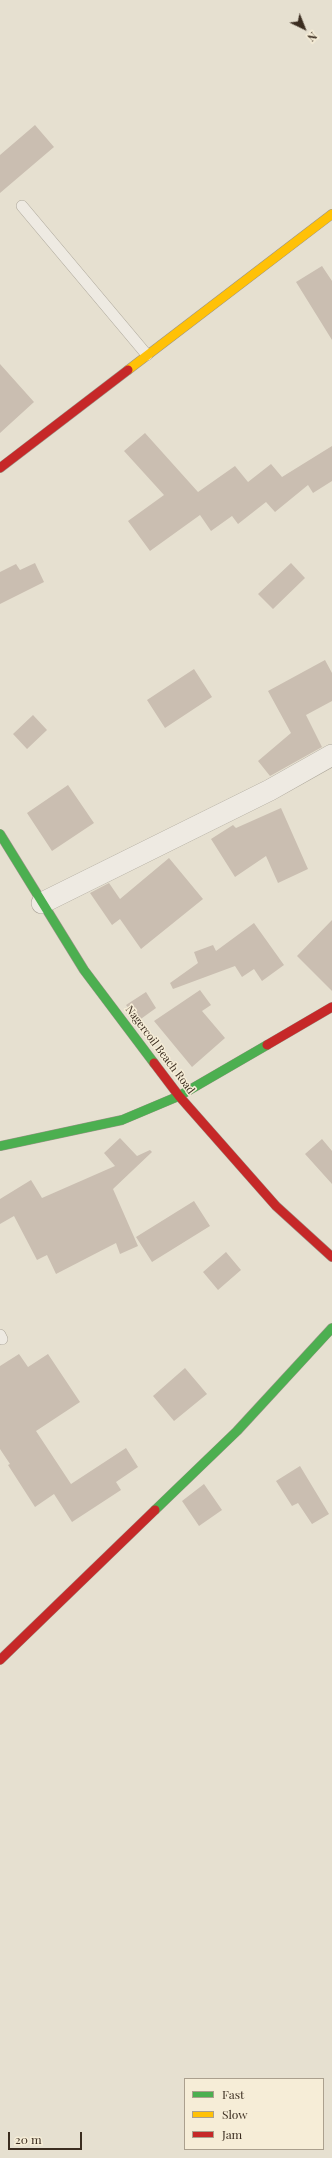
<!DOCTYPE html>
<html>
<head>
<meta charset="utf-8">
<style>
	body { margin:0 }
	#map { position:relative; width:332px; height:2158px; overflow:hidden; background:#e6e0d0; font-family:"Playfair Display",serif }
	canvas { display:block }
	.legend { position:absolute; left:184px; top:2078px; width:140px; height:72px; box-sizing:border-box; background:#f6edd7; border:1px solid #aba08e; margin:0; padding:5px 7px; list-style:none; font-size:12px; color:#3b2d20 }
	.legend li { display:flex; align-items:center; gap:8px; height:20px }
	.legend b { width:20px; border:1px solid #aba08e }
	.north { position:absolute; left:284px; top:8px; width:40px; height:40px; -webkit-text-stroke:3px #f6edd7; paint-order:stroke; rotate:137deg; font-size:11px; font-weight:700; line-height:16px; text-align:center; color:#3b2d20 }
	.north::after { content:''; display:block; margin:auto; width:14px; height:18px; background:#3b2d20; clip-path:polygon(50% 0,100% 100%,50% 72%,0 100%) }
	.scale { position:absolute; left:8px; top:2132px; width:74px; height:18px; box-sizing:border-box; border:2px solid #3b2d20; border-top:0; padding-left:5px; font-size:12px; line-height:14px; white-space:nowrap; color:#3b2d20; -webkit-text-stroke:3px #f6edd7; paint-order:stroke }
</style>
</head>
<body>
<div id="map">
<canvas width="332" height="2158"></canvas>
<ul class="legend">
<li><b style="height:5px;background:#4caf50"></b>Fast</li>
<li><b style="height:5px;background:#ffc107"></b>Slow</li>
<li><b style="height:5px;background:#c62828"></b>Jam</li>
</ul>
<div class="north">N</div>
<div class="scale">20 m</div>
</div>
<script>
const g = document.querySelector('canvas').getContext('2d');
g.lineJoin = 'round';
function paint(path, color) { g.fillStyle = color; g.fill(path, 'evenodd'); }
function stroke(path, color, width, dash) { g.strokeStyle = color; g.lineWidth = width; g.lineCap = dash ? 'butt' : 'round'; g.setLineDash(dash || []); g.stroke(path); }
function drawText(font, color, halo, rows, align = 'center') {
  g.font = font + ' "Playfair Display",serif'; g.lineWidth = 3; g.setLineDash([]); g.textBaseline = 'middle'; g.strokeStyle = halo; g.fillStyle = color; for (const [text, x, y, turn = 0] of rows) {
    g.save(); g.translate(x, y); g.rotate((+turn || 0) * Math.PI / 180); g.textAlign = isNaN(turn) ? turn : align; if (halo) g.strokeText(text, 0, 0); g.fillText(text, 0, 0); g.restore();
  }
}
const building = new Path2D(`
	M35 125 54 147 0 193V155Z
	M322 266 332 281V340L296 282Z
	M0 364 34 402 0 433Z
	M145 433 198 492 235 466 248 482 271 464 282 477 332 446V481L313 493 308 485 275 512 266 502 238 524 232 516 211 531 200 515 150 551 128 521 164 495 124 451Z
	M35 563 44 582 0 604V572L16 564 20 570Z
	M291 563 305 578 273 609 258 594Z
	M325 660 332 673V701L306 715 322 747 270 776 258 761 291 733 268 691Z
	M194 669 212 697 165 728 147 700Z
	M33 715 47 730 27 749 13 734Z
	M68 785 94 823 52 851 27 813Z
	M281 808 308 869 278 883 266 856 235 877 211 839 233 825 236 828Z
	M169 858 203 899 141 949 120 919 112 925 90 893 109 883 120 899Z
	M332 920V991L297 956Z
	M254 923 284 965 262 981 254 969 242 977 235 966 173 989 170 983 198 963 194 952 213 945 216 951Z
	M200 990 211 1005 202 1011 225 1038 192 1067 154 1021Z
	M146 992 156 1008 138 1021 126 1005Z
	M120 1138 137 1156 150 1150 152 1152 113 1189 138 1246 120 1254 116 1243 56 1274 47 1255 37 1260 14 1216 0 1224V1199L31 1180 42 1198 115 1166 104 1153Z
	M322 1139 332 1151V1184L305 1154Z
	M194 1201 210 1226 152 1262 136 1237Z
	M226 1252 241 1270 218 1290 203 1272Z
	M19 1354 28 1367 48 1354 80 1402 36 1431 71 1484 126 1448 138 1467 116 1482 121 1490 72 1522 54 1494 35 1507 8 1465 10 1464 0 1449V1366Z
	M185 1368 207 1394 174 1421 153 1396Z
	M300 1466 329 1514 312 1524 298 1503 292 1506 276 1481Z
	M204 1484 222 1510 199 1526 182 1501Z`);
const lane = new Path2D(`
	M22 206 147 355
	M0 1335 2 1339`);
const street = new Path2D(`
	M42 903 270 790 332 755`);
const fast = new Path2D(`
	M0 834 84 970 154 1063
	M0 1146 122 1120 179 1096 267 1045
	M155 1510 237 1431 332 1328`);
const slow = new Path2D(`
	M128 370 332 214`);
const jam = new Path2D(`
	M0 468 128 370
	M267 1045 332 1007
	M154 1063 179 1096 276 1206 332 1257
	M0 1660 155 1510`);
const streetNames = [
	["Nagercoil Beach Road",160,1050,53]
];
paint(building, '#cabeb1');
stroke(lane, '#aba599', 12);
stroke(street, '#aba599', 22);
stroke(fast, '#9b9488', 10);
stroke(slow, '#9b9488', 10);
stroke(jam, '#9b9488', 10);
stroke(lane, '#eeeae2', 11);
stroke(street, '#eeeae2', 21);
stroke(fast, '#4caf50', 9);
stroke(slow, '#ffc107', 9);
stroke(jam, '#c62828', 9);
drawText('11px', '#3b2d20', '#f6edd7', streetNames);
</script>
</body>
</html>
